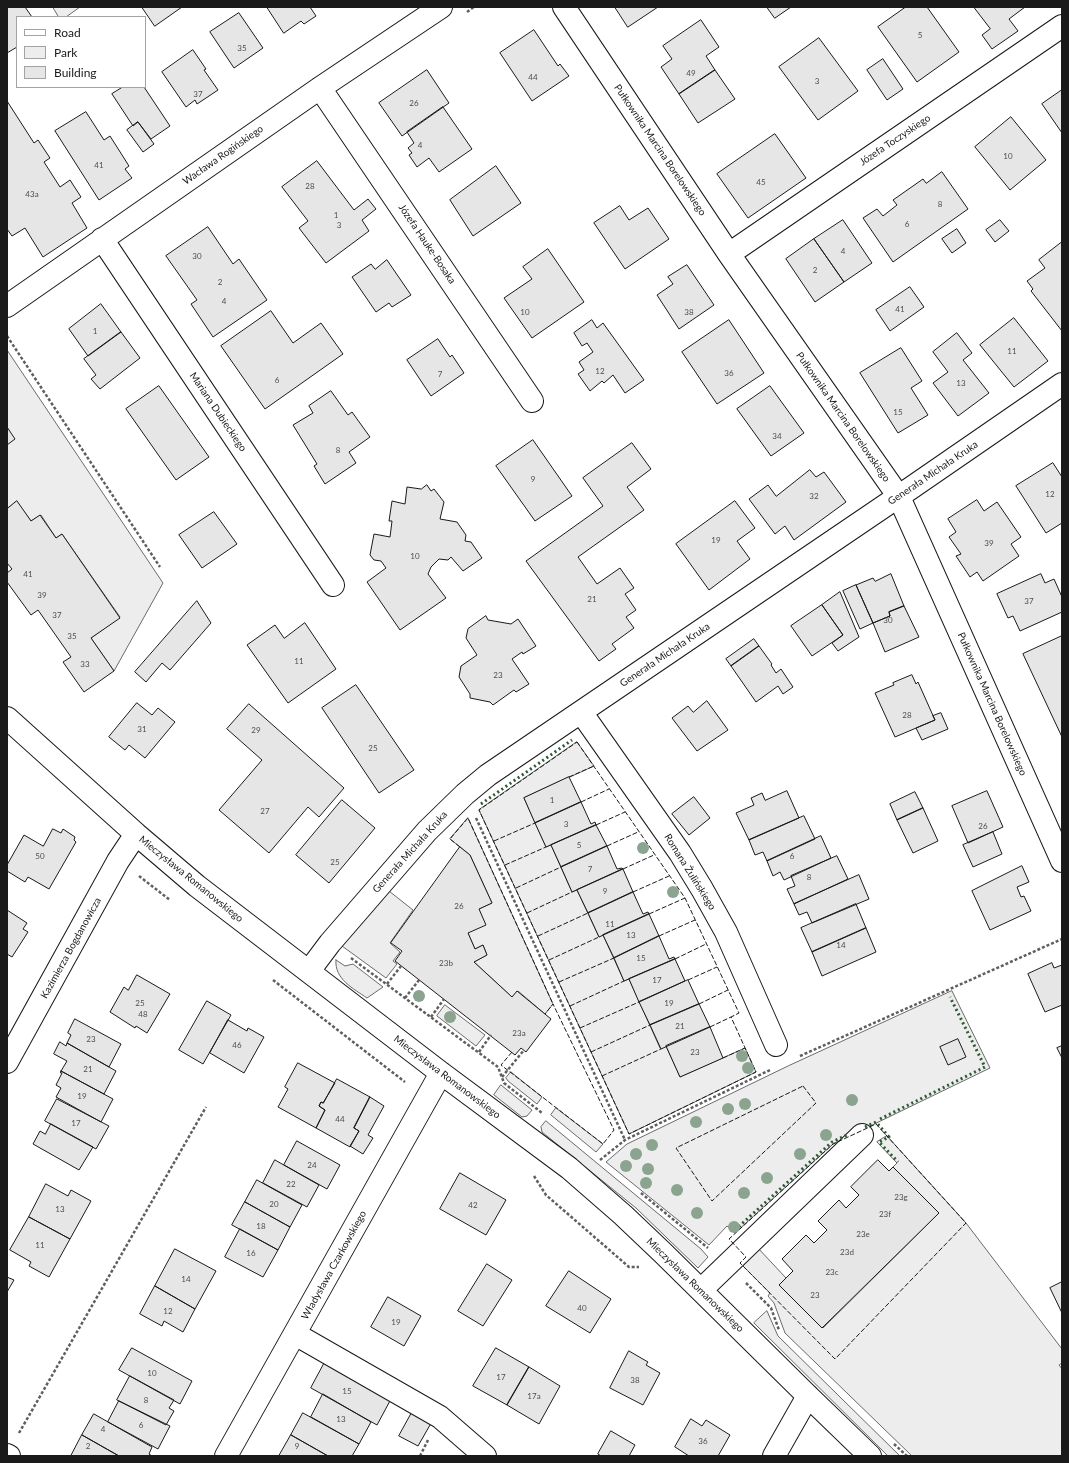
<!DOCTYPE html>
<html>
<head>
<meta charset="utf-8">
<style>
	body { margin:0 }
	#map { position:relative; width:1069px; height:1463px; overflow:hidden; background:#fff; font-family:Lato,sans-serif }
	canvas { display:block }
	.frame { position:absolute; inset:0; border:8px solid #1a1a1a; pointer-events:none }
	.legend { position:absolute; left:16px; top:16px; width:130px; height:72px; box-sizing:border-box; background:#fff; border:1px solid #a3a3a3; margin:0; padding:5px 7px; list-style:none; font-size:12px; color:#1a1a1a }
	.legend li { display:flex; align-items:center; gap:8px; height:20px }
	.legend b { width:20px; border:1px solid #a3a3a3 }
</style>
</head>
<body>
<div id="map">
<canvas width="1069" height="1463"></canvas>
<div class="frame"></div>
<ul class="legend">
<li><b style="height:5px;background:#fff"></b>Road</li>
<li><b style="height:11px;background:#ededed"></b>Park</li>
<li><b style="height:11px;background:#e6e6e6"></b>Building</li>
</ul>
</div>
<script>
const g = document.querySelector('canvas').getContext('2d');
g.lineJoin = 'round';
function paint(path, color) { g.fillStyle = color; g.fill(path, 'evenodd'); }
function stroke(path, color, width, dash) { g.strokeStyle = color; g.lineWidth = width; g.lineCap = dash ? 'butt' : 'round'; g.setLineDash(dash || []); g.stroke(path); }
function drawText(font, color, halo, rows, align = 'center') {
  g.font = font + ' Lato,sans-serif'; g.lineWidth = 3; g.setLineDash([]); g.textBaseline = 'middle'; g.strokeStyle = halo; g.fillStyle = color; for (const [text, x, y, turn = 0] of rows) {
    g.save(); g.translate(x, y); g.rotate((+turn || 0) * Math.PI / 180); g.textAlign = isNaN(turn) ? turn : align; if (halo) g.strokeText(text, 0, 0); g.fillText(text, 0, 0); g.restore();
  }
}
const green = new Path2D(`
	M53 7H80L66 17H59Z
	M7 350 163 583 114 671 91 638 120 617 62 534 56 538 41 515 31 521 17 502 7 509Z
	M577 742 594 766 524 798 546 847 551 845 572 892 577 890 599 937 603 935 624 981 629 979 660 1048 666 1046 680 1077 745 1048 756 1072 629 1134 479 810Z
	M468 818 553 1004 545 1014 518 991 512 997 474 962 487 955 483 945 475 949 468 933 479 909 492 903 470 855 450 839Z
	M389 891 413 910 390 943 400 952 393 961 397 964 386 978 342 946Z
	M336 960 345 966 353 964 383 987 367 998C354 989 334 979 336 960Z
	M952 991 990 1068 833 1144 735 1233 727 1226 709 1245 606 1162 627 1144 788 1066Z
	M445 1005 485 1035 476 1046 437 1016Z
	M511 1072 542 1097 537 1104 508 1081 506 1078Z
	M501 1085 532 1110 527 1116 522 1117 494 1095Z
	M556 1108 603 1144 596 1152 551 1115Z
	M546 1121 701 1249 708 1257 698 1268 636 1208 542 1132 541 1127Z
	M887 1136 966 1223 1062 1349V1363L1059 1365 1062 1369V1456H912L785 1333 774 1303 768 1296 770 1293 740 1263 757 1247 786 1278 779 1285 823 1328 939 1213 893 1167 897 1163 877 1142Z
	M767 1311 778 1336 900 1456H888L754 1323Z`);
const building = new Path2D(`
	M7 7H25L32 17H17V47L7 53Z
	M142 7H182L155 26Z
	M267 7H310L316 16 304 24 301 21 284 33Z
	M615 7H658L628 27Z
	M767 7H791L775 18Z
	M906 7H927L959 52 917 82 878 27Z
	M974 7H1025L1009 19 1018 31 992 49 982 35 990 29Z
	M239 13 263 48 234 68 210 32Z
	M701 20 719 47 706 56 715 70 679 94 661 67 672 59 663 46Z
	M534 30 558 66 560 64 569 76 532 101 500 53Z
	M819 38 858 91 818 120 779 67Z
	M193 50 206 69 204 70 218 90 197 104 195 100 186 107 162 72Z
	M883 59 903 89 887 100 867 70Z
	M427 70 449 103 402 136 379 103Z
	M715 70 735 99 698 123 679 94Z
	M123 87H144L170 126 151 139 138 122 133 126 112 94Z
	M1062 90V133L1042 104Z
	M7 101 34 143 38 140 50 158 44 162 60 187 70 180 81 197 72 203 87 228 43 257 25 228 12 236 7 229Z
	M443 107 472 149 439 172 429 158 417 167 409 155 412 153 408 148 414 143 407 132Z
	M86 112 104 140 110 136 129 166 125 169 132 178 99 200 55 131Z
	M1011 117 1046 160 1010 190 975 147Z
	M138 122 154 144 143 152 127 130Z
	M775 134 806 178 748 218 717 174Z
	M317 161 354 210 368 199 376 209 362 220 369 231 326 263 299 228 308 221 282 187Z
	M496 166 521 203 473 236 450 200Z
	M942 172 968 209 893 262 863 218 877 209 883 216 897 205 893 200 923 179 926 183Z
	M620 206 629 220 648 208 669 239 625 269 594 223Z
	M843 220 872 263 844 282 814 239Z
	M1000 220 1009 231 995 242 986 230Z
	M208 227 233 264 239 259 267 300 213 337 191 304 197 300 166 256Z
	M957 229 966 243 952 253 942 239Z
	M814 239 844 282 815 302 786 259Z
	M1062 242V331L1031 291 1033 289 1027 281 1045 268 1039 260Z
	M548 249 584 302 532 338 504 298 532 279 523 267Z
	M387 260 411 295 392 307 389 303 376 312 352 277 371 264 375 269Z
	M687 265 714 305 679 329 657 295 673 284 668 277Z
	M910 287 924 307 890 331 876 310Z
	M101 304 121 332 88 356 69 329Z
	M271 311 293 343 321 323 343 354 265 409 221 346Z
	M1014 318 1048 361 1014 387 980 345Z
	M592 320 597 328 603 323 644 380 625 393 613 375 604 383 602 381 590 391 578 374 584 370 579 362 593 352 587 343 582 346 574 333Z
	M729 320 764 373 717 404 682 352Z
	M121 332 140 358 100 389 91 379 96 375 84 359Z
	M957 333 972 353 963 360 989 393 958 416 933 383 948 372 933 352Z
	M438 339 450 357 452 355 464 373 431 396 407 360Z
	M901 348 922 381 911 388 928 415 898 433 860 373Z
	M159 386 209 457 176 480 126 409Z
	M770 386 804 433 771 456 737 409Z
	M331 391 348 415 352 412 370 437 349 452 356 463 325 484 314 466 317 464 293 425 313 413 309 406Z
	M7 427 15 439 7 445Z
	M533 440 572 496 535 521 496 466Z
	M632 443 651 469 627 487 644 510 578 557 597 584 620 568 634 588 625 594 636 610 626 617 634 628 612 644 616 649 599 661 526 561 603 506 583 478Z
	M1053 463 1062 477V523L1046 533 1016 486Z
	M810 470 816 477 824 472 846 502 794 540 785 526 775 534 749 499 768 485 776 496Z
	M427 485 431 491 434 489 444 502 440 519 457 522 466 535 465 541 471 542 482 558 463 571 451 557 448 560 439 559 431 567 428 574 446 598 400 630 367 582 386 568 381 561 374 560 370 555 374 534 390 537 392 521H389L392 501 405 504 407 487 421 489Z
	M977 500 984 511 997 502 1021 537 1011 544 1019 556 983 581 977 572 970 577 956 556 961 554 949 537 956 532 948 519Z
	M17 501 31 521 40 515 56 538 62 534 120 618 91 638 114 671 84 692 63 662 71 657 38 610 31 615 7 582V573L12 569 7 563V509Z
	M735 501 755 528 737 541 750 559 709 590 676 544Z
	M214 512 237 544 202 568 179 535Z
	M891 574 904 606 889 612 890 616 873 623 856 585 873 578 875 581Z
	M1041 574 1045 583 1054 579 1062 597V612L1020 631 1013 616 1008 618 997 594Z
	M856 585 873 623 860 629 843 591Z
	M840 592 859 637 838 651 832 643 843 635 822 605Z
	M197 601 211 623 170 670 162 663 146 682 135 672Z
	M822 605 843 635 812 656 791 626Z
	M904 606 919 637 885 652 873 623 890 616 889 612Z
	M486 616 488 620 511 624 518 619 536 646 523 654 522 652 512 659 529 684 516 692 514 690 493 705 490 702 470 698V694L459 677 461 666 477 655 466 638 468 629Z
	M305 623 336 669 288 703 247 645 275 625 284 638Z
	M1062 636V737L1023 654Z
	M754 639 759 646 731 666 726 659Z
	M759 646 772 664 771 665 776 673 781 669 793 687 783 694 778 686 756 702 731 666Z
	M912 675 916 684 918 682 935 720 895 737 875 693 894 685 893 683Z
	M356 685 414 770 379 793 322 708Z
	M707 701 728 730 697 751 672 718 688 706 693 712Z
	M137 703 152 715 158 708 175 722 145 758 129 745 125 750 109 737Z
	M249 704 344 788 319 817 308 807 269 853 219 810 262 760 227 729Z
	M941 713 948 729 922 740 916 728 935 720 933 716Z
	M569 777 581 802 535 823 524 798Z
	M787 791 799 818 749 840 736 813 754 805 751 798 762 793 765 800Z
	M987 791 1003 827 968 843 952 806Z
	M915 792 923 808 897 820 890 804Z
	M694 797 710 818 689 835 672 814Z
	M342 800 375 828 329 883 296 855Z
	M581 802 591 824 595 822 596 825 546 847 535 823Z
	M923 808 938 841 913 853 897 820Z
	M804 816 815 839 767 861 763 852 755 855 749 840Z
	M596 825 607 846 561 867 551 845Z
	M53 829 61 833 63 829 75 837 74 840 76 842 49 889 28 877 25 882 7 871V865L24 835 43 846Z
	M993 832 1002 854 973 867 963 845Z
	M821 836 831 858 784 880 780 872 773 876 767 861Z
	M607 846 617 869 622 868 623 869 572 892 561 867Z
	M460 847 470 855 492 903 479 909 486 925 468 933 475 949 483 945 487 955 474 962 512 997 517 991 551 1019 526 1052 521 1048 515 1055 395 961 402 951 391 943Z
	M837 856 848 879 794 904 787 889 795 886 791 876Z
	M1022 866 1029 882 1017 887 1021 897 1024 896 1031 911 990 930 972 891Z
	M623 869 633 892 588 913 577 890Z
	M859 875 869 899 812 923 807 912 799 915 794 904Z
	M633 892 643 914 648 912 649 914 599 937 588 913Z
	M856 904 866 928 812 952 801 928Z
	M7 910 27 923 23 929 28 932 12 957 7 954Z
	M649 914 659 936 614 958 603 935Z
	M866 928 876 952 822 976 812 952Z
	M659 936 669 959 674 957 675 959 624 981 614 958Z
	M675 959 685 981 639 1002 629 979Z
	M1052 963 1054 968 1062 965V1005L1045 1012 1028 974Z
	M137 975 170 994 147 1033 136 1026 135 1028 110 1012 124 987 128 990Z
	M688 980 699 1004 650 1025 639 1002Z
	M207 1001 231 1015 203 1064 179 1050Z
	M699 1004 710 1027 661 1049 650 1025Z
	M75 1019 121 1044 109 1067 67 1043 71 1035 68 1033Z
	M228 1020 247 1031 248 1028 264 1037 244 1073 210 1053Z
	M710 1027 723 1058 680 1077 666 1046Z
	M958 1039 966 1057 948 1065 940 1047Z
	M60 1042 66 1046 67 1043 116 1071 104 1094 61 1071 67 1061 54 1054Z
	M1062 1046V1058L1057 1048Z
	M298 1063 335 1083 323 1103 321 1102 319 1106 325 1110 316 1128 278 1107 288 1089 285 1087Z
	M61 1071 113 1099 101 1122 56 1097 61 1088 56 1085 62 1073H61Z
	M337 1079 370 1097 354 1128 359 1131 350 1147 316 1128 325 1110 319 1106 321 1102 323 1103Z
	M370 1097 384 1106 368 1135 373 1138 363 1154 350 1146 359 1131 354 1128Z
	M57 1099 109 1126 96 1149 45 1121Z
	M51 1124 93 1147 79 1170 33 1144 40 1131 45 1134Z
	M297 1141 340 1165 327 1189 284 1165Z
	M275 1160 319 1185 307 1207 263 1183Z
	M878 1160 889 1171 893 1167 939 1213 822 1328 779 1285 793 1271 782 1259 806 1235 814 1243 827 1230 818 1221 839 1200 846 1208 859 1195 851 1187Z
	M460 1173 506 1200 486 1235 440 1209Z
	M257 1180 302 1205 290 1227 245 1202Z
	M46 1184 68 1196 71 1190 91 1201 70 1239 29 1217Z
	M245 1202 290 1227 278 1250 232 1225Z
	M29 1217 70 1239 49 1277 29 1266 31 1262 10 1250Z
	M240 1229 278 1250 263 1277 225 1257Z
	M175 1249 216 1271 195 1309 155 1286Z
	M487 1264 512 1280 483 1326 458 1311Z
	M569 1271 611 1299 590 1333 546 1306Z
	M7 1277 14 1280 7 1292Z
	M1062 1282V1313L1050 1288Z
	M155 1286 195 1309 183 1332 164 1321 162 1326 140 1314Z
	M388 1297 421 1316 404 1346 371 1327Z
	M132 1348 192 1381 180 1404 119 1370Z
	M496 1348 529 1367 507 1405 473 1386Z
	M629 1351 648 1362 646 1365 660 1373 643 1405 610 1388Z
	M325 1362 391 1399 377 1425 311 1388Z
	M529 1367 560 1386 539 1424 507 1405Z
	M130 1376 174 1400 169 1408 174 1411 166 1425 117 1400Z
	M323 1394 371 1422 359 1444 311 1417Z
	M119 1401 170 1426 158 1449 108 1422Z
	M415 1407 434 1418 418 1446 399 1436Z
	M303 1413 359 1444 352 1456H328L291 1435Z
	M94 1414 152 1447 149 1454 152 1456H119L82 1435Z
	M691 1419 702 1426 706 1420 730 1435 718 1456H689L675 1447Z
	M611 1431 635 1445 629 1456H601L598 1454Z
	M82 1435 119 1456H71Z
	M291 1435 328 1456H279Z`);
const path = new Path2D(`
	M467 12 474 7
	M7 336 160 567
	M476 818 625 1140
	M139 876 170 900
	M351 958 498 1067 504 1083 542 1113
	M273 980 405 1082
	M387 984 401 966
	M405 998 419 980
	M431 1017 444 999
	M479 1052 491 1035
	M800 1056 1062 939
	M502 1077 524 1050
	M600 1160 625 1140 770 1070
	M534 1176 546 1195 629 1267H639
	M641 1193 708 1248
	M746 1283 771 1308 779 1330
	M19 1433 206 1107
	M894 1444 907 1456
	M420 1456 428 1440`);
const minor = new Path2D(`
	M564 7 729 254 899 497 1062 861
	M320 88 532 401
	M102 239 333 585
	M729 254 1062 26
	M7 306 320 88 441 7
	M581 712 680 853 702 889 726 932 776 1045
	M7 718 136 834 197 886 441 1073 569 1168 623 1215 663 1253 808 1396 870 1456
	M309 971 330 943 427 831 465 794 488 775 911 488 1062 384
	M7 1062 118 861 136 834
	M701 1290 862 1135
	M295 1334 440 1417 485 1456
	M7 1455 9 1456
	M226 1456 441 1073
	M774 1456 808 1396`);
const hedge = new Path2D(`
	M481 804 572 740
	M880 1119 985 1067 950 997
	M865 1127 876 1122 889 1137 879 1142 898 1162
	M735 1230 832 1142 847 1135`);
const fence = new Path2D(`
	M577 742 685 898 739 1013 731 1017 756 1072 629 1134 479 810Z
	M569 777 594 766
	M581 802 609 789
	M596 825 625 812
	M494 841 535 823
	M607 846 638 832
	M460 847 450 839 468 818 553 1004
	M505 865 546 847
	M623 869 654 855
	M516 888 561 867
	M633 892 669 876
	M527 913 572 892
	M649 914 685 898
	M538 936 588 913
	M659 936 695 920
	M675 959 706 944
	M549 960 599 937
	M688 980 717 967
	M559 982 614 958
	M699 1004 728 990
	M570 1006 624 981
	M710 1027 731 1017
	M580 1028 639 1002
	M512 1052 501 1065 603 1144 614 1130 553 1004 545 1014
	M591 1052 650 1025
	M723 1058 745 1048
	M602 1076 661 1049
	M803 1086 816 1103 712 1201 676 1148Z
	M876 1124 966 1223 835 1359 740 1263 746 1257 729 1239 833 1144Z`);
const trees = [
	[643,848],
	[673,892],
	[419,996],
	[450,1017],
	[742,1056],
	[748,1068],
	[852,1100],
	[745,1104],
	[728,1109],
	[696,1122],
	[826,1135],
	[652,1145],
	[636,1154],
	[800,1154],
	[626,1166],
	[648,1169],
	[767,1178],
	[646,1183],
	[677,1190],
	[744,1193],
	[697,1213],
	[734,1227]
];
const numberNames = [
	["5",920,35],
	["35",242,48],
	["49",691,73],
	["44",533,77],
	["3",817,81],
	["37",198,94],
	["26",414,103],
	["4",420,145],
	["10",1008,156],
	["41",99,165],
	["45",761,182],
	["28",310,186],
	["43a",32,194],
	["8",940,204],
	["1",336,215],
	["6",907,224],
	["3",339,225],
	["4",843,251],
	["30",197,256],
	["2",815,270],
	["2",220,282],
	["4",224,301],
	["41",900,309],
	["10",525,312],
	["38",689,312],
	["1",95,331],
	["11",1012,351],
	["12",600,371],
	["36",729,373],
	["7",440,374],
	["6",277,380],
	["13",961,383],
	["15",898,412],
	["34",777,436],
	["8",338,450],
	["9",533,479],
	["12",1050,494],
	["32",814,496],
	["19",716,540],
	["39",989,543],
	["10",415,556],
	["41",28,574],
	["39",42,595],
	["21",592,599],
	["37",1029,601],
	["37",57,615],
	["30",888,620],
	["35",72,636],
	["11",299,661],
	["33",85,664],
	["23",498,675],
	["28",907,715],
	["31",142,729],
	["29",256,730],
	["25",373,748],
	["1",552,800],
	["27",265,811],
	["3",566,824],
	["26",983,826],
	["5",579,845],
	["50",40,856],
	["6",792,856],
	["25",335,862],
	["7",590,869],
	["8",809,877],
	["9",605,891],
	["26",459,906],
	["11",610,924],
	["13",631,935],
	["14",841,945],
	["15",641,958],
	["23b",446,963],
	["17",657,980],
	["25",140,1003],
	["19",669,1003],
	["48",143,1014],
	["21",680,1026],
	["23a",519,1033],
	["23",91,1039],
	["46",237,1045],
	["23",695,1052],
	["21",88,1069],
	["19",82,1096],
	["44",340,1119],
	["17",76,1123],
	["24",312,1165],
	["22",291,1184],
	["23g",901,1197],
	["20",274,1204],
	["42",473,1205],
	["13",60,1209],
	["23f",885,1214],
	["18",261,1226],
	["23e",863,1234],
	["11",40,1245],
	["23d",847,1252],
	["16",251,1253],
	["23c",832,1272],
	["14",186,1279],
	["23",815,1295],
	["40",582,1308],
	["12",168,1311],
	["19",396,1322],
	["10",152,1373],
	["17",501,1377],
	["38",635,1380],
	["15",347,1391],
	["17a",534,1396],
	["8",146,1400],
	["13",341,1419],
	["6",141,1425],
	["4",103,1429],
	["36",703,1441],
	["2",88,1446],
	["9",297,1446]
];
const streetNames = [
	["Józefa Toczyskiego",895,140,-34],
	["Pułkownika Marcina Borelowskiego",660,150,56],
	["Wacława Rogińskiego",223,155,-35],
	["Józefa Hauke-Bosaka",427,244,56],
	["Mariana Dubieckiego",218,412,56],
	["Pułkownika Marcina Borelowskiego",843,417,55],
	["Generała Michała Kruka",933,473,-34],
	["Generała Michała Kruka",665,655,-34],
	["Pułkownika Marcina Borelowskiego",992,704,66],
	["Generała Michała Kruka",410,852,-48],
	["Romana Żulińskiego",690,872,58],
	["Mieczysława Romanowskiego",191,879,39],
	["Kazimierza Bogdanowicza",71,948,-61],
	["Mieczysława Romanowskiego",447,1077,37],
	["Władysława Czarkowskiego",334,1265,-61],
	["Mieczysława Romanowskiego",695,1285,44]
];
paint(green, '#ededed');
stroke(green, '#6a6a6a', 1);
paint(building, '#e6e6e6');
stroke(building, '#1a1a1a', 1);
stroke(minor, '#1a1a1a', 24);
stroke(path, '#5f5f5f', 2.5, [3, 2]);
stroke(minor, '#fff', 22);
stroke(hedge, '#2b5a34', 3, [2, 3]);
stroke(fence, '#1a1a1a', 1, [5, 2]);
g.fillStyle = '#8aa48f';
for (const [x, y] of trees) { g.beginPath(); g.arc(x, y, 6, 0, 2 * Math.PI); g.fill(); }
drawText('8px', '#4d4d4d', null, numberNames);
drawText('10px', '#1a1a1a', '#fff', streetNames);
</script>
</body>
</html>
